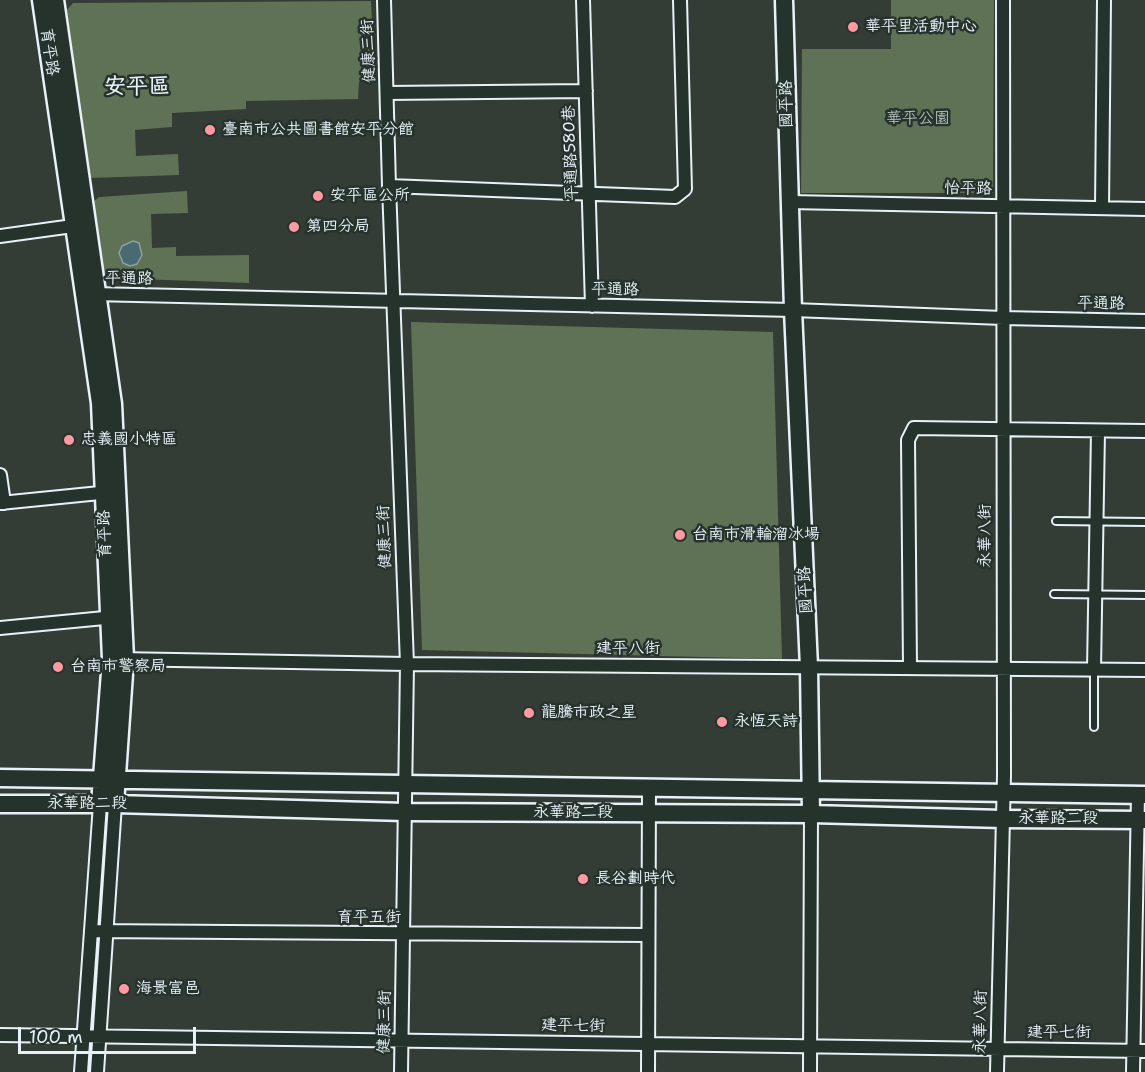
<!DOCTYPE html>
<html>
<head>
<meta charset="utf-8">
<style>
	body { margin:0 }
	#map { position:relative; width:1145px; height:1072px; overflow:hidden; background:#343d35; font-family:"Shantell Sans",sans-serif }
	canvas { display:block }
	.scale { position:absolute; left:18px; top:1027px; width:178px; height:27px; box-sizing:border-box; border:3px solid #e8f1f8; border-top:0; padding-left:8px; font-size:18px; line-height:21px; white-space:nowrap; color:#e8f1f8; -webkit-text-stroke:4px #26332d; paint-order:stroke }
</style>
</head>
<body>
<div id="map">
<canvas width="1145" height="1072"></canvas>
<div class="scale">100 m</div>
</div>
<script>
const g = document.querySelector('canvas').getContext('2d');
g.lineJoin = 'round';
function paint(path, color) { g.fillStyle = color; g.fill(path, 'evenodd'); }
function stroke(path, color, width, dash) { g.strokeStyle = color; g.lineWidth = width; g.lineCap = dash ? 'butt' : 'round'; g.setLineDash(dash || []); g.stroke(path); }
function drawText(font, color, halo, rows, align = 'center') {
  g.font = font + ' "Shantell Sans","LXGW WenKai TC",sans-serif'; g.lineWidth = 5; g.setLineDash([]); g.textBaseline = 'middle'; g.strokeStyle = halo; g.fillStyle = color; for (const [text, x, y, turn = 0] of rows) {
    g.save(); g.translate(x, y); g.rotate((+turn || 0) * Math.PI / 180); g.textAlign = isNaN(turn) ? turn : align; if (halo) g.strokeText(text, 0, 0); g.fillText(text, 0, 0); g.restore();
  }
}
const green = new Path2D(`
	M891 0H994L993 193H801L802 49H891Z
	M371 1 375 78 363 77 359 82 358 99 246 101V109L172 113V127L135 130 136 156 178 154 179 175 90 178 67 10 73 3Z
	M187 191 188 213 151 214 152 248 176 247V256L249 255V283L112 278 103 271 93 202 99 197Z
	M411 322 773 332 782 659 422 650Z`);
const water = new Path2D(`
	M133 241 139 243 142 255 137 264 130 266 123 263 119 253 122 246Z`);
const lane = new Path2D(`
	M1056 521 1145 522
	M1054 594 1145 595
	M1094 669V727`);
const street = new Path2D(`
	M384 0 389 186 407 664 401 1072
	M583 0 592 306
	M387 93 586 91
	M389 186 675 197 685 189 680 0
	M789 202 1145 209
	M1102 208 1104 0
	M0 236 80 225
	M92 294 793 310 1003 318 1145 321
	M0 475 4 503
	M0 503 110 492
	M0 628 115 617
	M117 659 407 664 1145 670
	M910 667 908 440 914 428 1145 431
	M1094 669 1098 431
	M91 931 647 935
	M0 1035 1145 1051
	M81 1072 100 804
	M97 1072 115 804
	M648 1072 649 787
	M810 1072 811 814
	M997 1072 1004 775 1003 0
	M1133 1072 1138 795`);
const secondary = new Path2D(`
	M41 0 100 403 111 659 100 804
	M55 0 113 404 125 659 115 804
	M784 0 793 310 809 667 811 814
	M0 778 1145 795
	M0 804H115L405 812 811 814 1003 819 1145 820`);
const markers = [
	[853,27,6,"#ff9aa2"],
	[210,130,6,"#ff9aa2"],
	[318,196,6,"#ff9aa2"],
	[294,227,6,"#ff9aa2"],
	[69,440,6,"#ff9aa2"],
	[680,535,6,"#ff9aa2"],
	[58,667,6,"#ff9aa2"],
	[529,713,6,"#ff9aa2"],
	[722,722,6,"#ff9aa2"],
	[583,879,6,"#ff9aa2"],
	[124,989,6,"#ff9aa2"]
];
const poiNames = [
	["華平里活動中心",865,27],
	["臺南市公共圖書館安平分館",222,130],
	["安平區公所",330,196],
	["第四分局",306,227],
	["忠義國小特區",81,440],
	["台南市滑輪溜冰場",692,535],
	["台南市警察局",70,667],
	["龍騰市政之星",541,713],
	["永恆天詩",734,722],
	["長谷劃時代",595,879],
	["海景富邑",136,989]
];
const streetNames = [
	["健康三街",369,51,-92],
	["育平路",49,52,82],
	["國平路",787,104,-91],
	["平通路580巷",571,153,-92],
	["怡平路",968,189,1],
	["平通路",129,279,1],
	["平通路",615,290,1],
	["平通路",1101,304,1],
	["育平路",105,534,-92],
	["永華八街",986,536,-90],
	["健康三街",385,537,-92],
	["國平路",806,590,-93],
	["建平八街",628,649],
	["永華路二段",87,804],
	["永華路二段",573,813],
	["永華路二段",1058,819],
	["育平五街",369,918],
	["健康三街",385,1022,-89],
	["永華八街",981,1022,-89],
	["建平七街",573,1026,1],
	["建平七街",1059,1033]
];
const parkNames = [
	["華平公園",918,119]
];
const districtNames = [
	["安平區",137,87]
];
paint(green, '#5f7255');
paint(water, '#4a6a71');
stroke(water, '#89a0a7', 1.5);
stroke(lane, '#e8f1f8', 10);
stroke(street, '#e8f1f8', 16);
stroke(secondary, '#e8f1f8', 21);
stroke(lane, '#26332d', 6);
stroke(street, '#26332d', 12);
stroke(secondary, '#26332d', 16);
for (const [x, y, r, color] of markers) { const dot = new Path2D(); dot.arc(x, y, r, 0, 2 * Math.PI); g.fillStyle = color; g.fill(dot); stroke(dot, '#26332d', 2); }
drawText('16px', '#e8f1f8', '#26332d', poiNames, 'left');
drawText('16px', '#e8f1f8', '#26332d', streetNames);
drawText('16px', '#b1beb7', '#26332d', parkNames);
drawText('bold 22px', '#e8f1f8', '#26332d', districtNames);
</script>
</body>
</html>
